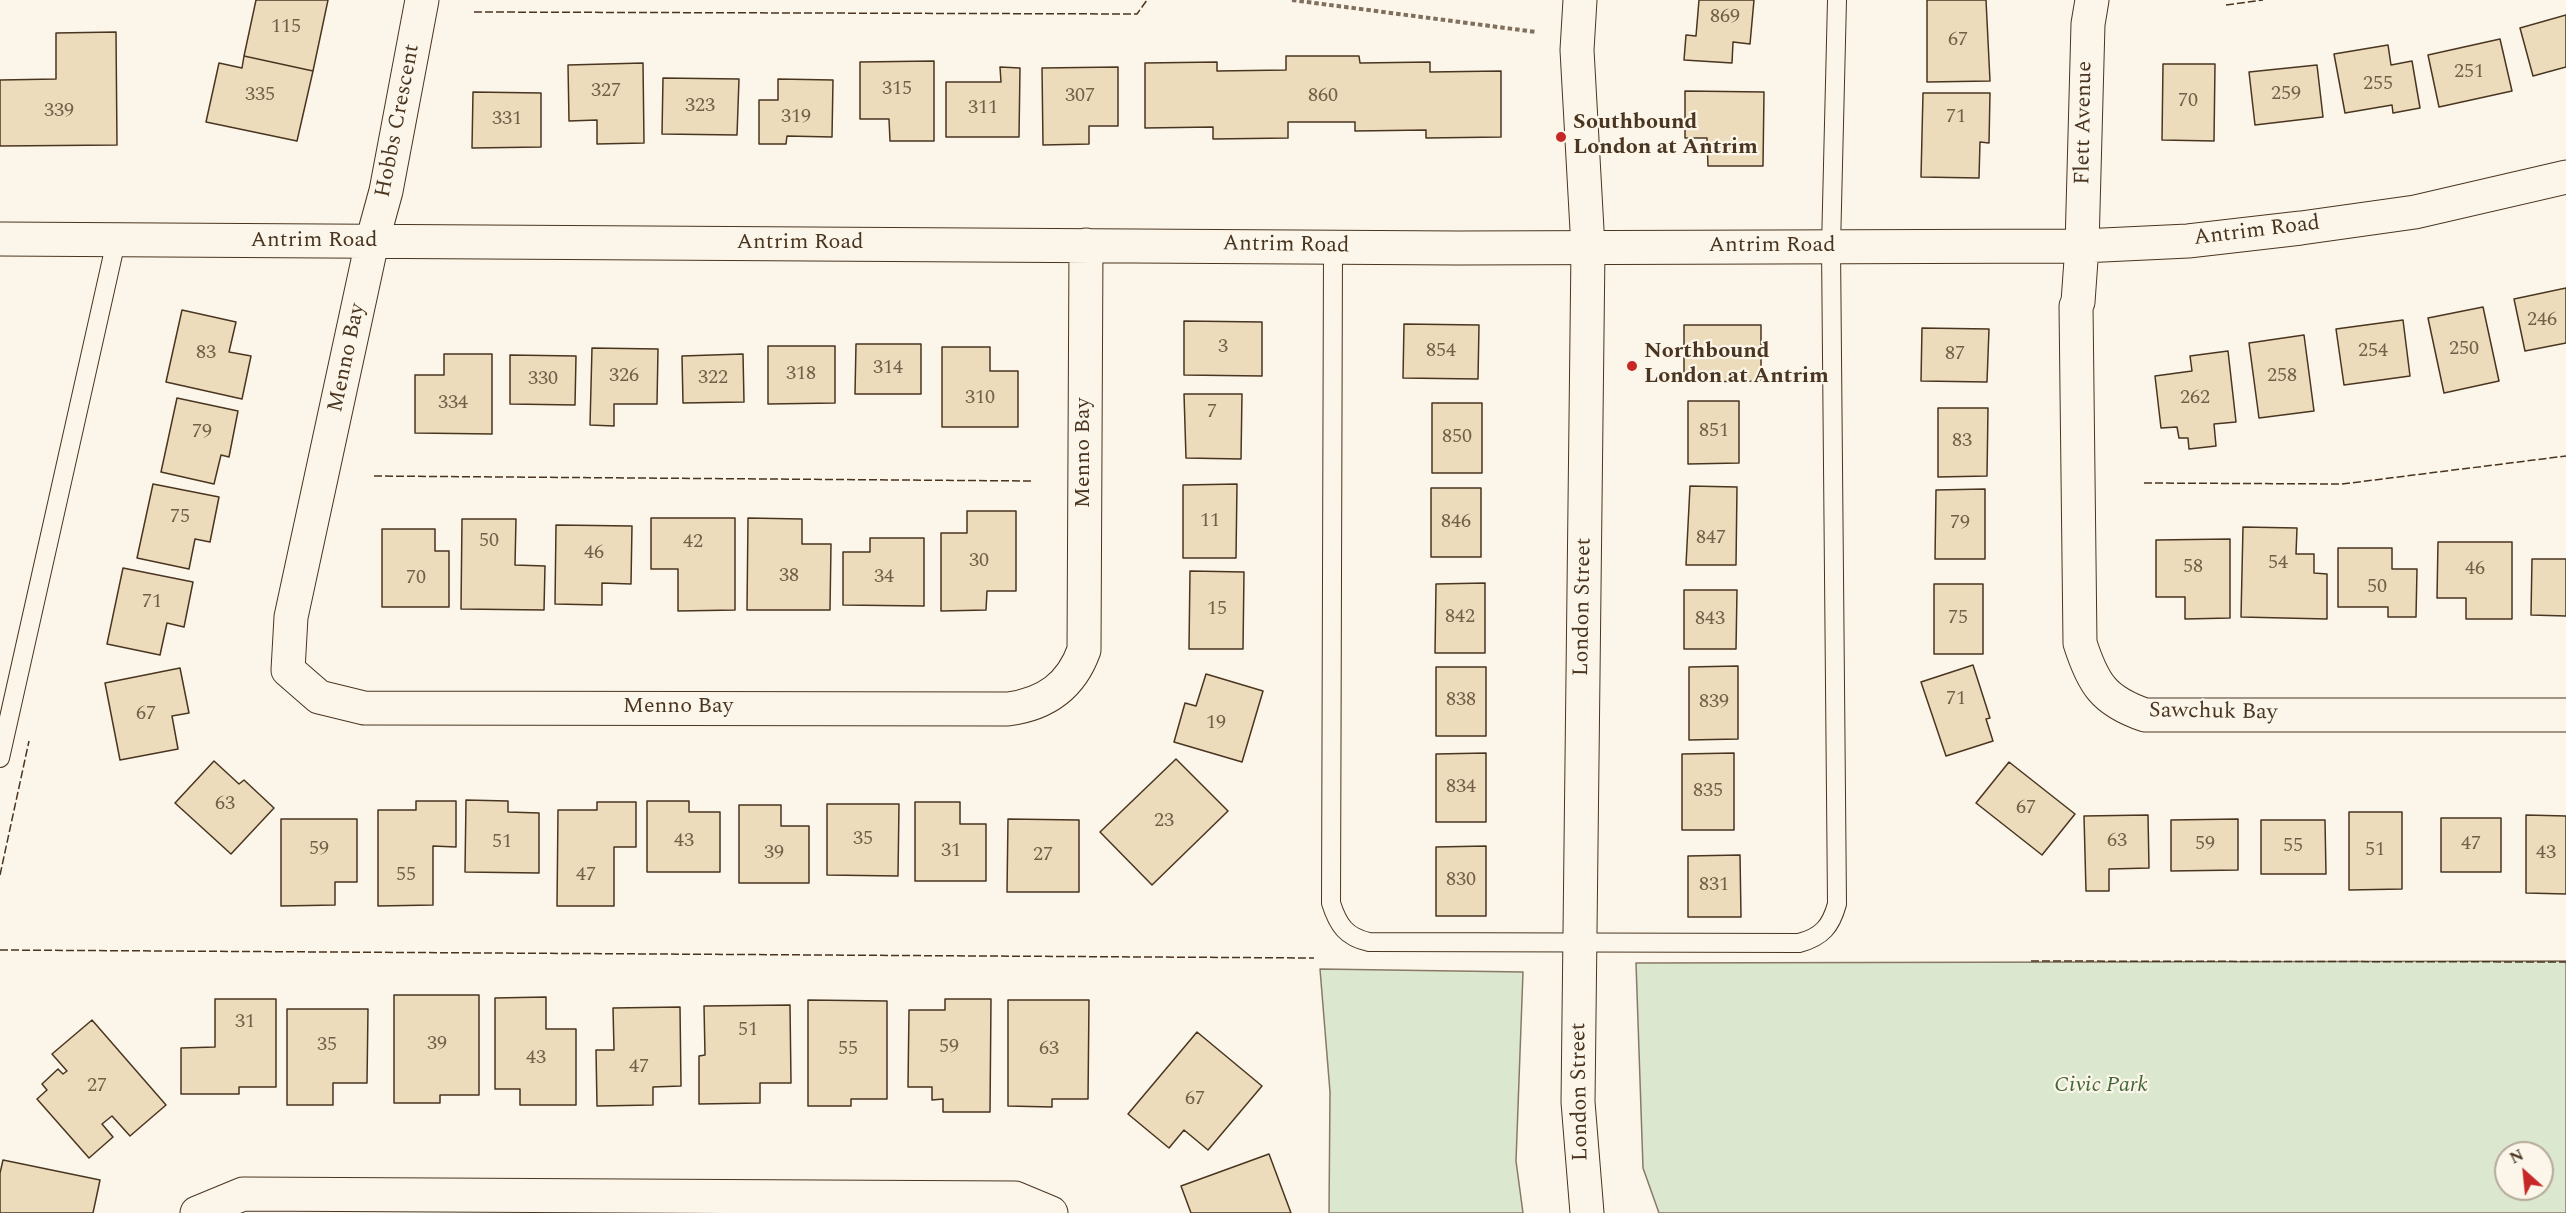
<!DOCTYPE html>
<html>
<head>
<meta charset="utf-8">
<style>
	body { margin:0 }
	#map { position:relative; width:2566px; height:1213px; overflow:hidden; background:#fbf6e9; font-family:Spectral,serif }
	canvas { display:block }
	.north { position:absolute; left:2494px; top:1141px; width:60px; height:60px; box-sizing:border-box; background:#fbf6e9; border:2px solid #b4a999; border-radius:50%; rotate:333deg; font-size:16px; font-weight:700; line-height:24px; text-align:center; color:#4a3520 }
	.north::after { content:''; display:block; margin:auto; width:21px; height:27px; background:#c62828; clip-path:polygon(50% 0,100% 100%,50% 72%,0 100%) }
</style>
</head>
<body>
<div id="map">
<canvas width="2566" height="1213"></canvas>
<div class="north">N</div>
</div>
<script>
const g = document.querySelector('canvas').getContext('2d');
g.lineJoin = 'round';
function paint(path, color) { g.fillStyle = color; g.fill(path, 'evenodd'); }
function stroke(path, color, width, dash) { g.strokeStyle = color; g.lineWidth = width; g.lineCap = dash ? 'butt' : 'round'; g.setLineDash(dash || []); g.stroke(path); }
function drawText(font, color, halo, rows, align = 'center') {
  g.font = font + ' Spectral,serif'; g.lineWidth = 4.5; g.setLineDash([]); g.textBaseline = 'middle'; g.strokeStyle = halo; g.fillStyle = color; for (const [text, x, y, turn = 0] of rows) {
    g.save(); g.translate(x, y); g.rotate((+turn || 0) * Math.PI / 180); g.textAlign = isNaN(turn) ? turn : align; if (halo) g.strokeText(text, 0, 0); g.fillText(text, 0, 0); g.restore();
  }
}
const green = new Path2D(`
	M2566 961V1213H1659L1643 1168 1636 963ZM2506 1153H2542V1189H2506Z
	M1320 969 1523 972 1516 1161 1523 1213H1329L1330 1092Z`);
const building = new Path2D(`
	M256 0H328L313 71 244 56Z
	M1699 0H1754L1750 44 1733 42 1732 63 1684 60 1686 35 1696 36Z
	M1927 0H1986L1990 81 1927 82Z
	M2566 15V67L2533 76 2520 28Z
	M116 32 117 145 0 146V80L56 79V33Z
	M2500 39 2512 91 2439 107 2428 55Z
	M2388 45 2391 65 2412 61 2420 108 2393 113 2392 105 2345 113 2334 54Z
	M244 56 313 71 297 141 206 122 219 63 242 68Z
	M1286 56H1359L1360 63 1430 62V72L1501 71V137L1426 138V130L1355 131V122H1288V138L1213 139V127L1145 128V63L1217 62V71L1286 70Z
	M934 61V141H890L889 119H860V62Z
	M643 63 644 143 597 144V120L569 121 568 65Z
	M2163 64H2215L2214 141 2162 140Z
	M2317 65 2323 117 2255 125 2249 72Z
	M1000 67 1020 68 1019 137H946V82H1001Z
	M1118 67V126H1089V144L1043 145 1042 68Z
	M663 78 739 79 737 135 662 134Z
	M778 79 833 80 832 137 787 136 786 144H759V100H778Z
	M1685 91 1764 92 1763 166H1708L1707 138H1685Z
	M473 92 541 93V147L472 148Z
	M1923 93H1990L1989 143 1980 142 1979 178 1921 177Z
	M2566 288V343L2525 351 2514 299Z
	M2483 307 2499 381 2444 393 2428 318Z
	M182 310 236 322 229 352 251 356 242 399 166 382Z
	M2403 320 2410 376 2344 385 2336 329Z
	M1184 321 1262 322V376L1184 375Z
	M1404 324 1479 325 1478 379 1403 378Z
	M1684 325H1761V381L1684 382Z
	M1922 328 1989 329 1987 382 1921 381Z
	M2304 335 2314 411 2259 418 2249 343Z
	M856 344H921V394H855Z
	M768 346H835V403L768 404Z
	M942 347H990V371H1018V427H942Z
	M592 348 658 349 657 404H614V426L590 425Z
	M2228 351 2236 422 2214 424 2216 446 2189 449 2188 438H2179L2177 427 2161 428 2155 376 2192 371 2190 356Z
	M444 354H492V434L415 433V375H444Z
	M743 354 744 402 683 403 682 356Z
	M510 355 576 356 575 405 510 404Z
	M1184 394H1242L1241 459 1186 458Z
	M177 398 238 411 229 457 221 455 214 484 161 472Z
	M1688 401H1739V463L1688 464Z
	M1432 403H1482V473H1432Z
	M1938 408H1988L1987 476 1938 477Z
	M153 484 219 497 210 542 195 539 189 569 137 558Z
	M1237 484 1236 558H1183V485Z
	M1690 486 1737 487 1736 565H1686Z
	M1431 488H1481V557H1431Z
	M1985 489V559H1935L1936 490Z
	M967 511H1016V591H987L986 610 941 611V533H967Z
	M651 518H735V610L678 611V569H651Z
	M748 518 802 519V544H831L830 610H747Z
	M462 519H516L515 565 545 566 544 610 461 609Z
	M556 525 632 526 631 584 602 583V605L555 604Z
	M2243 527 2297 528 2296 554H2314V573L2327 574V619L2241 617Z
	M382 529H435V551H449V607H382Z
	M870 538H924V606L843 605V552H870Z
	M2230 539V618L2185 619V597H2156V540Z
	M2438 542H2512V619H2466V598H2437Z
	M2338 548H2392V569H2417L2416 617H2388V607H2338Z
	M2532 559H2566V616L2531 615Z
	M123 568 193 582 184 627 167 623 160 655 107 644Z
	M1190 571 1244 572 1243 649H1189Z
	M1485 583V653H1435L1436 584Z
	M1934 584H1983V654H1934Z
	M1684 590H1737L1736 649H1684Z
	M1973 665 1990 718 1986 719 1993 741 1946 756 1921 682Z
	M1738 666V739L1689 740V667Z
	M1436 667H1486V736H1436Z
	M180 668 189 713 172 716 178 749 120 760 105 683Z
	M1206 674 1263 691 1242 762 1174 742 1185 703 1196 706Z
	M1486 753V822H1436V754Z
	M1734 753V830H1682V754Z
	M1176 759 1228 811 1152 885 1100 832Z
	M214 761 239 784 244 780 274 808 231 854 175 803Z
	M2009 762 2075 814 2042 855 1976 803Z
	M466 800 508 801V812L539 813V873L465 872Z
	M416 801H456V847L433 846V905L378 906V810H416Z
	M647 801H689V812H720V872H647Z
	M597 802H636V847H614V906H557L558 810H597Z
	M915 802H960V824H986V881H915Z
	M827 804H899L898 876 827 875Z
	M739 805H781V826H809V883H739Z
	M2349 812H2402V889L2349 890Z
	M2148 815 2149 868 2109 869V891H2086L2084 816Z
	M2526 815 2566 816V894L2526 893Z
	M2441 818H2501V872H2441Z
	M281 819H357V882H335V905L281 906Z
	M1008 819 1079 820V892H1007Z
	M2238 819V870L2171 871V820Z
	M2261 820H2325L2326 874H2261Z
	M1486 846V916H1436V847Z
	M1740 855 1741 917H1688V856Z
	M394 995H479V1095H440V1103H394Z
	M546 997V1029H576V1105H520V1089H495V998Z
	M215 999H276V1087H239V1094H181V1048L215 1047Z
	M945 999H991L990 1112H943V1099L932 1100V1087H908L909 1010H945Z
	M808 1000 887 1001V1099H851V1106H808Z
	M1008 1000H1089L1088 1099H1052V1107L1008 1106Z
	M790 1005 791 1083H760V1103L699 1104V1056L705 1055 704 1006Z
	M680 1007 681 1086 653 1087V1105L597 1106 596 1050H614L613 1008Z
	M287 1009H368L367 1083H333V1105H287Z
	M92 1020 166 1105 130 1136 112 1116 102 1124 113 1137 89 1158 37 1099 47 1090 42 1084 58 1069 63 1074 67 1071 52 1054Z
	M1197 1032 1262 1086 1208 1150 1184 1130 1169 1148 1128 1114Z
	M1269 1154 1291 1213H1191L1181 1186Z
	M3 1160 100 1180 93 1213H0V1173Z`);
const path = new Path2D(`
	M1292 0 1536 32`);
const lane = new Path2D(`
	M1333 247 1331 903C1338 925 1346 937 1369 942L1799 943C1822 937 1831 926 1837 904L1831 247 1837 0
	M0 758 116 241`);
const street = new Path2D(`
	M422 0 386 191 372 242 291 617 288 670 319 697 364 708 1008 709C1046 704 1071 686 1084 650L1086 245
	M2092 0 2088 24 2082 246 2078 302 2076 306 2080 643C2093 684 2104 701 2145 715H2566
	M0 239 1458 248 2082 246 2188 241 2301 228 2415 212 2566 177
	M197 1213 243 1194 1015 1198 1051 1213`);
const secondary = new Path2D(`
	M1580 0 1577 50 1588 248 1578 1102 1587 1213`);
const fence = new Path2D(`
	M2226 5 2263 0
	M474 12 1137 14 1147 0
	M374 476 1034 481
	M2144 483 2342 484 2566 456
	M0 875 29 741
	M0 950 1314 958
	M2031 961 2566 962`);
const markers = [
	[1561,137,6,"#c62828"],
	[1632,366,6,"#c62828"]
];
const numberNames = [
	["869",1725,18],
	["115",286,28],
	["67",1958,41],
	["251",2469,73],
	["255",2378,85],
	["315",897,90],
	["327",606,92],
	["259",2286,95],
	["335",260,96],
	["307",1080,97],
	["860",1323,97],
	["70",2188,102],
	["323",700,107],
	["311",983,109],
	["339",59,112],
	["319",796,118],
	["71",1956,118],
	["331",507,120],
	["246",2542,321],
	["3",1223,348],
	["250",2464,350],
	["854",1441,352],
	["254",2373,352],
	["83",206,354],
	["87",1955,355],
	["314",888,369],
	["318",801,375],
	["326",624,377],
	["258",2282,377],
	["322",713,379],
	["330",543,380],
	["310",980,399],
	["262",2195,399],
	["334",453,404],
	["7",1212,413],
	["851",1714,432],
	["79",202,433],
	["850",1457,438],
	["83",1962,442],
	["75",180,518],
	["11",1210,522],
	["846",1456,523],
	["79",1960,524],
	["847",1711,539],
	["50",489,542],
	["42",693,543],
	["46",594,554],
	["30",979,562],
	["54",2278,564],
	["58",2193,568],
	["46",2475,570],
	["38",789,577],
	["34",884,578],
	["70",416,579],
	["50",2377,588],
	["71",152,603],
	["15",1217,610],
	["842",1460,618],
	["75",1958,619],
	["843",1710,620],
	["71",1956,700],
	["838",1461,701],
	["839",1714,703],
	["67",146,715],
	["19",1216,724],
	["834",1461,788],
	["835",1708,792],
	["63",225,805],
	["67",2026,809],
	["23",1164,822],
	["35",863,840],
	["43",684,842],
	["63",2117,842],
	["51",502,843],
	["59",2205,845],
	["47",2471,845],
	["55",2293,847],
	["59",319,850],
	["51",2375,851],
	["31",951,852],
	["39",774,854],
	["43",2546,854],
	["27",1043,856],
	["55",406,876],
	["47",586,876],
	["830",1461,881],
	["831",1714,886],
	["31",245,1023],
	["51",748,1031],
	["39",437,1045],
	["35",327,1046],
	["59",949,1048],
	["55",848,1050],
	["63",1049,1050],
	["43",536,1059],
	["47",639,1068],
	["27",97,1087],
	["67",1195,1100]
];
const streetNames = [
	["Hobbs Crescent",399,121,-79],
	["Flett Avenue",2085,123,-89],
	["Antrim Road",2257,232,-7],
	["Antrim Road",314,242],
	["Antrim Road",800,244],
	["Antrim Road",1286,246,1],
	["Antrim Road",1772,247],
	["Menno Bay",348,358,-78],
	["Menno Bay",1085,453,-90],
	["London Street",1584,607,-89],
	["Menno Bay",678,708],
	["Sawchuk Bay",2213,713,1],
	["London Street",1581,1092,-91]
];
const poiNames = [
	["Southbound",1573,124],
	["London at Antrim",1573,149],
	["Northbound",1644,353],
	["London at Antrim",1644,378]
];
const parkNames = [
	["Civic Park",2101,1087]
];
paint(green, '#dce7d0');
stroke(green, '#887966', 1.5);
paint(building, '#ecdcbc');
stroke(building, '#4a3520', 1.5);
stroke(lane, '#4a3520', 20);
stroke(street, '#4a3520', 35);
stroke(secondary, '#4a3520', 35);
stroke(path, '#7f6f5c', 4, [4.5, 3]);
stroke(lane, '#fbf6e9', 18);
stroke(street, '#fbf6e9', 33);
stroke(secondary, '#fbf6e9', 33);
stroke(fence, '#4a3520', 1.5, [8, 3]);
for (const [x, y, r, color] of markers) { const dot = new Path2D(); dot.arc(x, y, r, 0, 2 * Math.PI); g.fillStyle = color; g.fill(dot); stroke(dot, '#fbf6e9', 2); }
drawText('20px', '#725f47', null, numberNames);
drawText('22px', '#4a3520', '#fbf6e9', streetNames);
drawText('bold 22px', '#4a3520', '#fbf6e9', poiNames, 'left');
drawText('italic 22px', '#436837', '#fbf6e9', parkNames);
</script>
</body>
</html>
